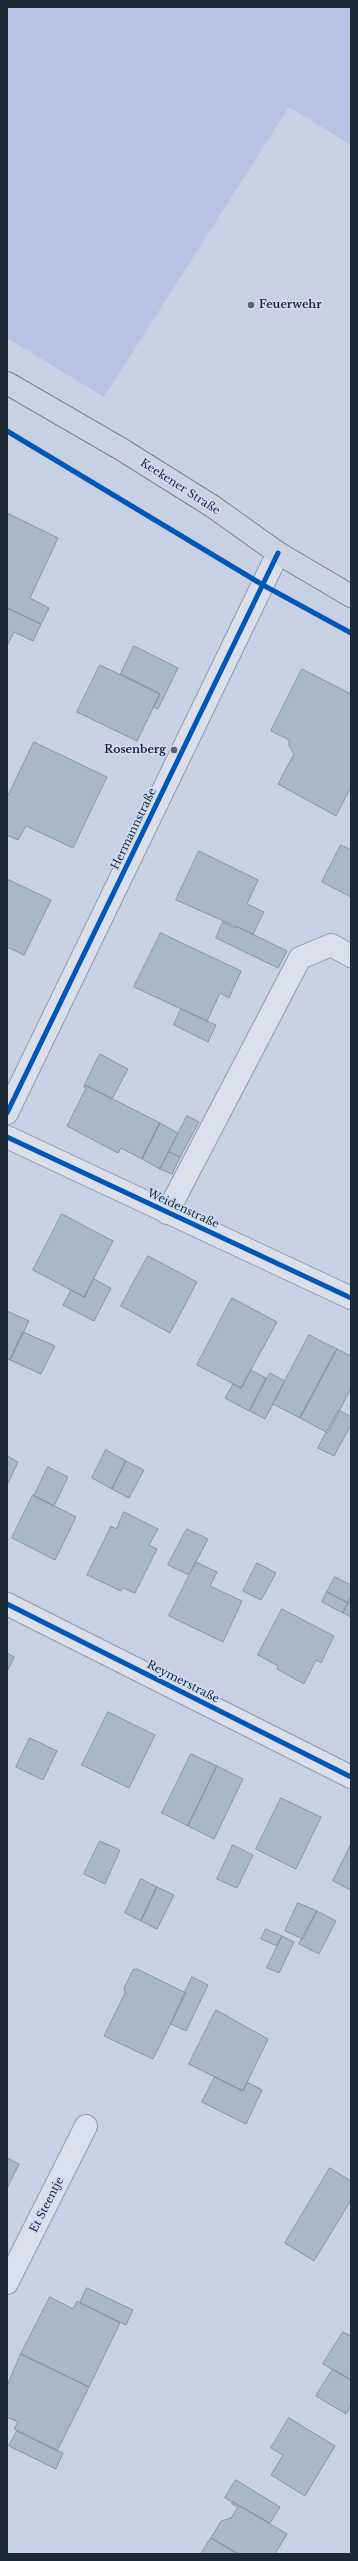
<!DOCTYPE html>
<html>
<head>
<meta charset="utf-8">
<style>
	body { margin:0 }
	#map { position:relative; width:358px; height:2561px; overflow:hidden; background:#c8d1e3; font-family:"Libre Baskerville",serif }
	canvas { display:block }
	.frame { position:absolute; inset:0; border:8px solid #1b2935; pointer-events:none }
</style>
</head>
<body>
<div id="map">
<canvas width="358" height="2561"></canvas>
<div class="frame"></div>
</div>
<script>
const g = document.querySelector('canvas').getContext('2d');
g.lineJoin = 'round';
function paint(path, color) { g.fillStyle = color; g.fill(path, 'evenodd'); }
function stroke(path, color, width, dash) { g.strokeStyle = color; g.lineWidth = width; g.lineCap = dash ? 'butt' : 'round'; g.setLineDash(dash || []); g.stroke(path); }
function drawText(font, color, halo, rows, align = 'center') {
  g.font = font + ' "Libre Baskerville",serif'; g.lineWidth = 3.5; g.setLineDash([]); g.textBaseline = 'middle'; g.strokeStyle = halo; g.fillStyle = color; for (const [text, x, y, turn = 0] of rows) {
    g.save(); g.translate(x, y); g.rotate((+turn || 0) * Math.PI / 180); g.textAlign = isNaN(turn) ? turn : align; if (halo) g.strokeText(text, 0, 0); g.fillText(text, 0, 0); g.restore();
  }
}
const farmland = new Path2D(`
	M7 7H351V145L289 107 104 397 7 338Z`);
const building = new Path2D(`
	M7 513 58 538 30 598 49 608 41 624 7 608Z
	M7 608 41 624 33 641 14 632 7 646Z
	M134 646 178 668 158 709 153 707 160 694 121 674Z
	M100 665 160 694 137 741 77 712Z
	M302 669 351 694V787L336 816 278 784 294 754 289 746V740L271 731Z
	M34 742 107 777 73 848 26 826 18 840 7 835V798Z
	M341 845 351 850V897L322 882Z
	M199 851 258 880 247 904 264 912 253 934 176 900Z
	M7 879 51 900 24 955 7 947Z
	M223 922 235 928 236 926 287 951 278 968 216 938Z
	M161 933 241 971 229 998 220 993 207 1021 134 987Z
	M181 1009 216 1025 208 1042 174 1025Z
	M100 1054 128 1069 112 1099 85 1085Z
	M85 1085 160 1123 142 1159 121 1148 118 1153 67 1126 86 1088 84 1087Z
	M187 1116 199 1122 180 1157 169 1152Z
	M160 1123 178 1133 160 1169 142 1159Z
	M169 1152 180 1157 172 1174 160 1169Z
	M62 1214 113 1241 84 1297 33 1270Z
	M148 1256 197 1282 170 1333 121 1306Z
	M94 1279 111 1288 94 1321 63 1305 71 1290 84 1297Z
	M232 1298 277 1322 241 1388 197 1365Z
	M7 1311 29 1321 10 1360 7 1359Z
	M23 1332 55 1346 41 1374 10 1360Z
	M309 1335 337 1349 300 1418 273 1404Z
	M337 1349 351 1356V1388L328 1433 300 1418Z
	M251 1370 266 1378 249 1411 225 1398 233 1384 241 1388Z
	M270 1373 285 1381 265 1419 250 1411Z
	M339 1410 351 1417V1425L334 1456 318 1448Z
	M106 1450 126 1461 112 1489 92 1478Z
	M7 1456 18 1462 8 1483H7Z
	M126 1461 144 1470 129 1498 112 1489Z
	M48 1467 68 1477 54 1506 34 1496Z
	M33 1495 76 1517 55 1560 12 1538Z
	M124 1512 158 1529 149 1545 157 1549 135 1593 123 1588 121 1591 87 1575 111 1526 116 1529Z
	M187 1529 208 1539 189 1575 168 1565Z
	M196 1562 217 1572 210 1586 242 1601 223 1642 169 1616Z
	M257 1563 276 1573 261 1600 243 1591Z
	M335 1577 351 1585V1596L348 1603 327 1592Z
	M327 1592 348 1603 343 1613 322 1602Z
	M351 1596V1617L343 1613Z
	M282 1609 334 1636 321 1663 316 1660 304 1684 277 1669 278 1666 258 1655Z
	M7 1653 14 1657 7 1672Z
	M108 1712 155 1735 129 1788 82 1765Z
	M30 1738 57 1751 43 1780 16 1767Z
	M191 1754 217 1766 188 1826 162 1813Z
	M217 1766 243 1779 214 1839 188 1826Z
	M281 1798 321 1817 296 1869 256 1849Z
	M100 1841 120 1850 105 1884 84 1874Z
	M351 1844V1890L333 1881Z
	M233 1845 253 1855 237 1888 217 1879Z
	M141 1879 157 1887 141 1921 125 1913Z
	M157 1887 174 1895 157 1929 141 1921Z
	M298 1903 317 1911 303 1939 285 1931Z
	M317 1911 336 1921 319 1954 299 1944Z
	M266 1929 282 1936 277 1946 261 1939Z
	M282 1936 294 1942 279 1973 267 1968Z
	M137 1969 186 1993 153 2059 104 2036 125 1993 124 1988 133 1970Z
	M192 1977 208 1985 186 2031 171 2024Z
	M216 2010 268 2039 243 2091 189 2064Z
	M215 2077 243 2091 247 2082 262 2090 246 2124 202 2102Z
	M7 2158 19 2164 7 2188Z
	M330 2168 351 2181V2200L314 2261 285 2243Z
	M87 2288 133 2310 126 2325 80 2303Z
	M50 2297 73 2309 77 2301 120 2323 89 2387 21 2354Z
	M343 2332 351 2336V2380L323 2364Z
	M21 2354 89 2387 57 2451 14 2429 18 2422 7 2417V2386Z
	M333 2369 351 2380V2405L346 2414 316 2396Z
	M289 2418 335 2446 305 2496 271 2475 283 2455 271 2448Z
	M17 2431 63 2453 56 2469 9 2446Z
	M236 2480 280 2507 270 2523 225 2498Z
	M233 2502 287 2534 275 2554H238L211 2538 221 2521 231 2518 238 2507 232 2504Z
	M211 2538 238 2554H201Z`);
const minor = new Path2D(`
	M7 1113 278 553
	M7 1137 351 1298
	M167 1213 300 958 331 945 351 956
	M7 1604 351 1777
	M7 2283 86 2126`);
const major = new Path2D(`
	M7 383 121 449 212 506 278 553 351 596`);
const cycleway = new Path2D(`
	M7 431 263 585 351 633
	M7 1113 278 553
	M7 1137 351 1298
	M7 1604 351 1777`);
const markers = [
	[251,305,4,"#586472"],
	[174,750,4,"#586472"]
];
const poiNames = [
	["Feuerwehr",259,305],
	["Rosenberg",166,750,"right"]
];
const streetNames = [
	["Keekener Straße",180,487,33],
	["Hermannstraße",134,829,-64],
	["Weidenstraße",183,1209,25],
	["Reymerstraße",183,1682,27],
	["Et Steentje",47,2205,-63]
];
paint(farmland, '#b8c2e3');
paint(building, '#a9b8c6');
stroke(building, '#8895a2', 1);
stroke(minor, '#929ba8', 24);
stroke(major, '#79818d', 24);
stroke(minor, '#dadfeb', 22);
stroke(major, '#cbd3e2', 22);
stroke(cycleway, '#0057b8', 5);
for (const [x, y, r, color] of markers) { const dot = new Path2D(); dot.arc(x, y, r, 0, 2 * Math.PI); g.fillStyle = color; g.fill(dot); stroke(dot, '#cddaf5', 1.5); }
drawText('bold 11px', '#1b2935', '#cddaf5', poiNames, 'left');
drawText('11px', '#1b2935', '#cddaf5', streetNames);
</script>
</body>
</html>
